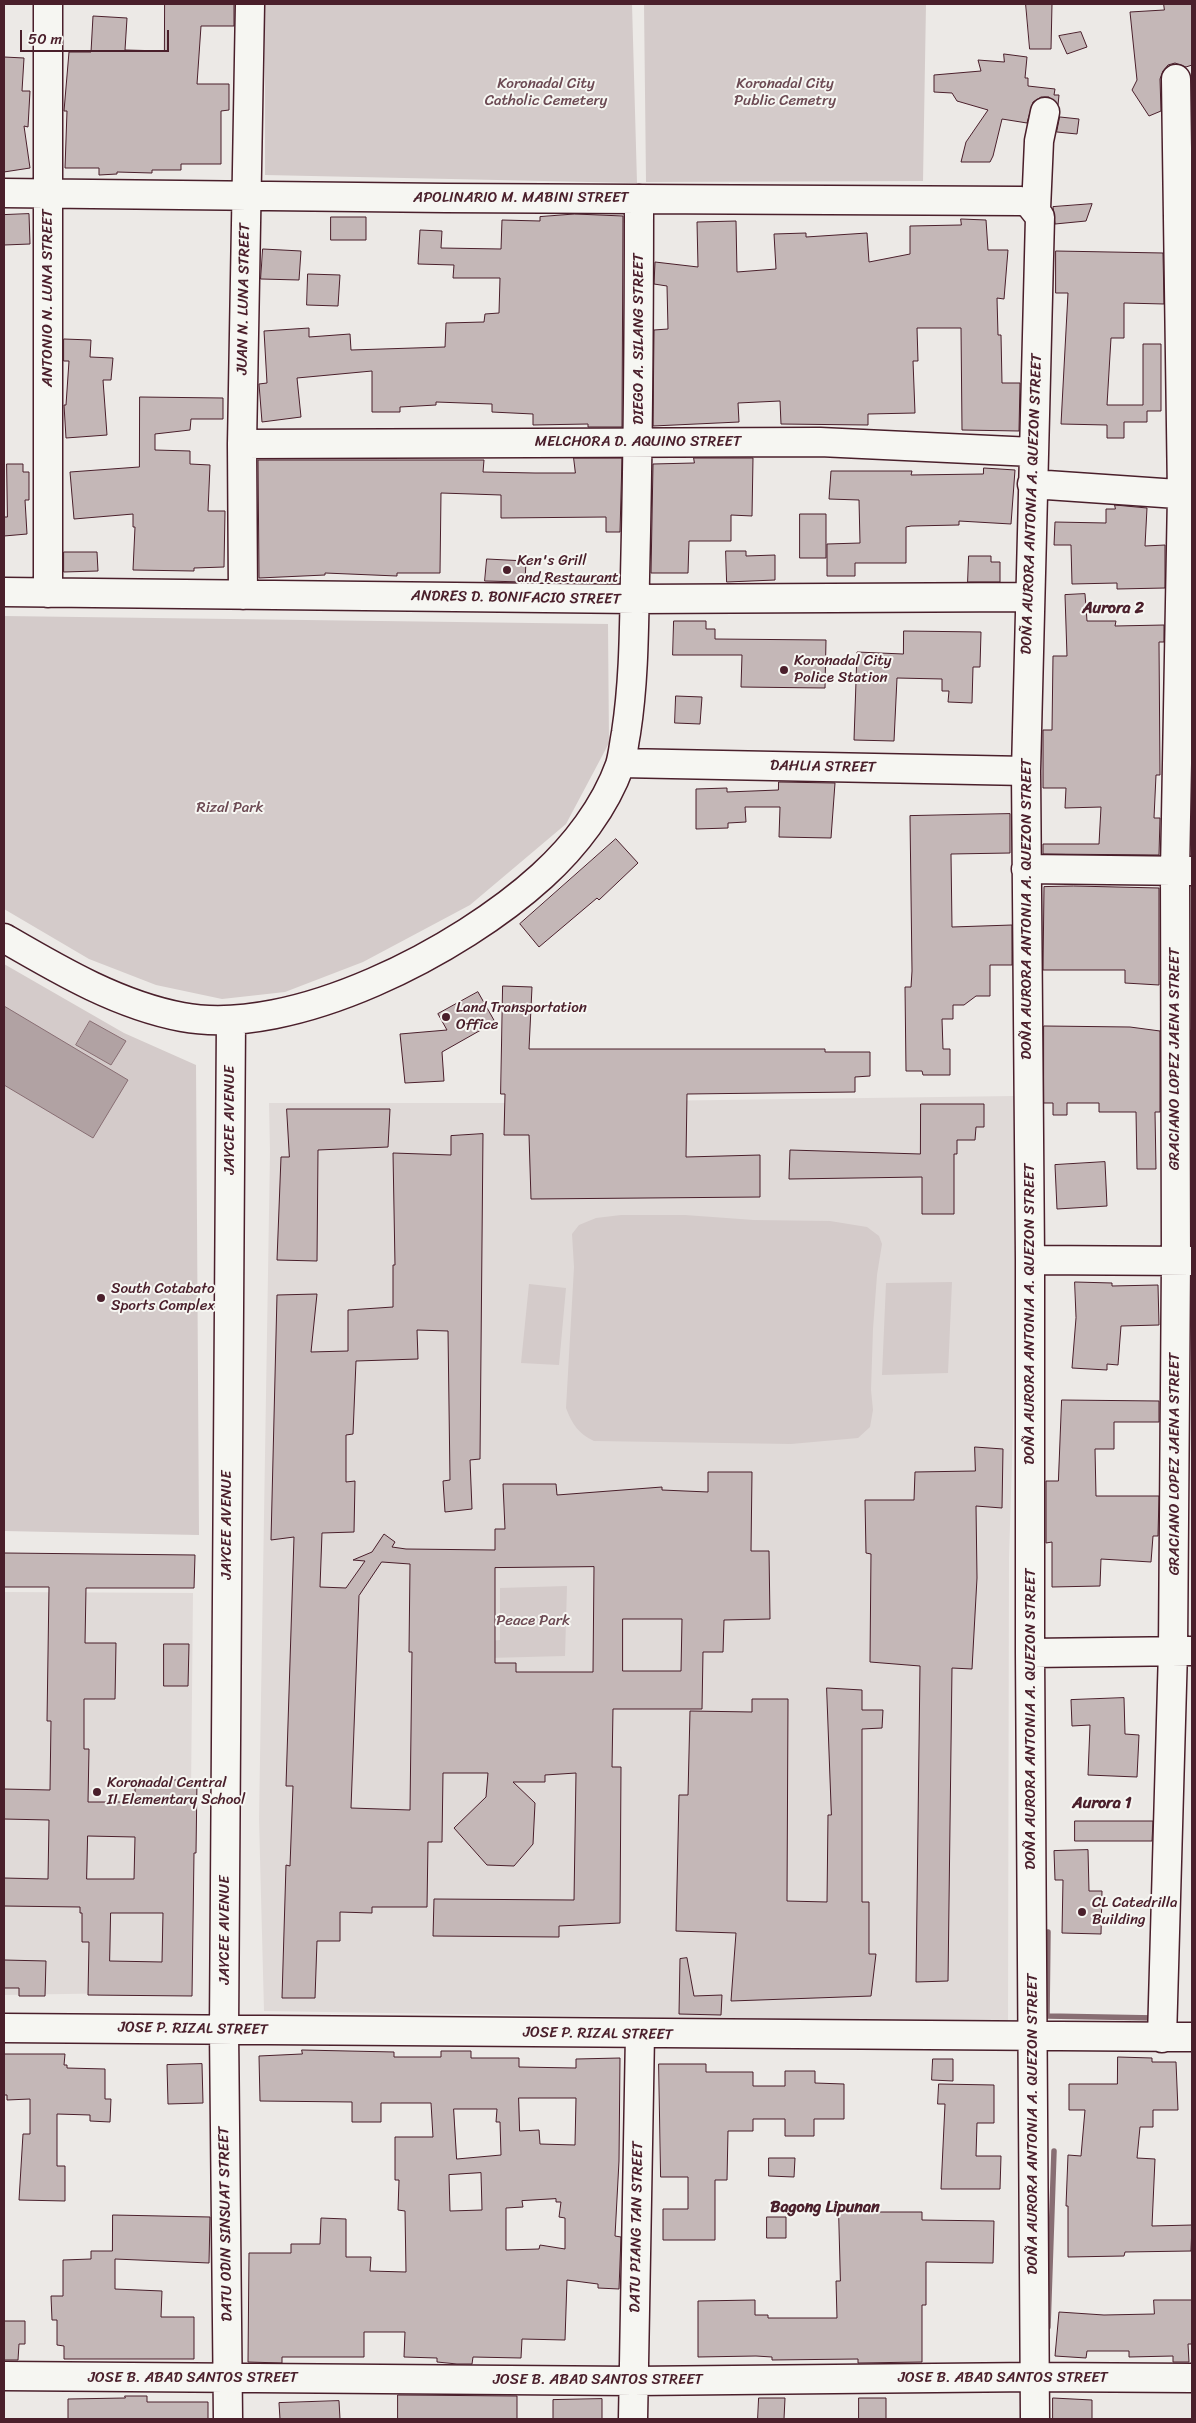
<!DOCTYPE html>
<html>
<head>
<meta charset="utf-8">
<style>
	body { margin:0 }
	#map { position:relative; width:1196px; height:2423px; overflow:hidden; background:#ece9e6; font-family:Sriracha,sans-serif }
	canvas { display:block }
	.frame { position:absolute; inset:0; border:5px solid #4a1f2b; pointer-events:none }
	.scale { position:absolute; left:20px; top:30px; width:149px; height:22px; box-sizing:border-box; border:2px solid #4a1f2b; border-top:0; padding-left:6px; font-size:15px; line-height:18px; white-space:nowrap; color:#4a1f2b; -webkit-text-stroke:4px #f6f6f2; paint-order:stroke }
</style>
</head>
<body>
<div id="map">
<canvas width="1196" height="2423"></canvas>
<div class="frame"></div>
<div class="scale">50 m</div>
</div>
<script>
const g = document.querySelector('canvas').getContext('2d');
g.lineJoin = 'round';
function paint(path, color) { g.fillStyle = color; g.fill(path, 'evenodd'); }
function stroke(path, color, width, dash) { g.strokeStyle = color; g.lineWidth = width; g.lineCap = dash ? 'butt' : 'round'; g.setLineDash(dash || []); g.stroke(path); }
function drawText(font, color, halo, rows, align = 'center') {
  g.font = font + ' Sriracha,sans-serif'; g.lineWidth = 4; g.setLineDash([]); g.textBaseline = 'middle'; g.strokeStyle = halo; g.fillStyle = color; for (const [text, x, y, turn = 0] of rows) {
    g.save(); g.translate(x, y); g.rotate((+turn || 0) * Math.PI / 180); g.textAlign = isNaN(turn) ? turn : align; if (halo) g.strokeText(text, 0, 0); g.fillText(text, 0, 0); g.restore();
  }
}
const built = new Path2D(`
	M1014 1096 1016 1330 1009 1558 1008 2023 264 2011 259 1819 270 1152 269 1103H499Z
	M4 1592 193 1593 189 1992 4 1995Z`);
const green = new Path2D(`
	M265 4H632L637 183 265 175Z
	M644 4H926L923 181 646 182Z
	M4 616 608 624 609 743 566 824 470 905 363 962 285 992 222 999 156 985 89 959 4 909Z
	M4 964 124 1033 196 1065 199 1535 4 1531Z
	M621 1215H685L754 1220 830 1221 867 1227 879 1236 882 1244 877 1275 873 1329 871 1390 873 1410 870 1427 858 1438 791 1444 594 1441C579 1434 572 1424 566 1408L574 1267 572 1234 579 1225 596 1218Z
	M952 1282 948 1373 882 1375 886 1283Z
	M529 1284 566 1288 559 1365 521 1363Z
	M567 1586 565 1656 488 1658 487 1641 500 1640V1588Z`);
const water = new Path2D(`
	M4 1006 128 1080 93 1138 4 1085Z
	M90 1021 126 1041 111 1065 76 1045Z`);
const stream = new Path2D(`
	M1048 1932 1047 2016 1155 2018
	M1048 2327 1054 2151`);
const building = new Path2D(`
	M165 4H234V26H201L197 84H229V110L221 111V164H181V170H152V173L117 172V174L99 175V168H65L67 111H64L69 52H91L93 16 127 18 125 50 164 51Z
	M1026 4H1052L1051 49H1030Z
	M1164 4H1192V65L1186 67 1175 63 1168 65 1163 71 1160 79 1161 111 1149 116 1132 90 1137 80 1130 12 1164 10Z
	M1081 32 1087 47 1067 54 1059 36Z
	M1004 54 1027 57 1025 78H1028V86L1055 89 1054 95H1059L1058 105 1049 97H1041L1033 102 1027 123 1002 119 993 156 990 162H961L966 142 988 110 957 101 952 93 934 92V75L981 71 978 60 1004 62Z
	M4 57 24 58 22 91H30L28 127 24 126 30 168 4 172Z
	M1060 117 1079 119 1077 134 1057 132Z
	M1092 204 1086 221 1055 224 1053 207Z
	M29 214 30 244 4 245V215Z
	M575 214 623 216 622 427H588V424L533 425V414L492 412V404L436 402V405L400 407V412H372V371L297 378 301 417 262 422 259 384 267 383 264 331 309 328V337L350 334 351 350 445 347 446 323 484 322 485 314 499 313 500 278H453L454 265 418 264 420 230 442 231 441 248 501 249 502 220 540 221V217Z
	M331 217H366V240H331Z
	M961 219 986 220 988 250H1008L1004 299 997 298 998 335H1001L1002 383H1020L1019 431 962 430 961 328H917L918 361H913L915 413 868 414V425L781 424 780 401 738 403 739 422 653 426 654 330 668 329 667 286 654 284 655 262 698 267 697 222 736 221 737 272 776 269 774 234 806 233V237L867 233 869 262 910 254V226L961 225Z
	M263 249 301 251 299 280 261 279Z
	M1056 251 1163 253 1164 304 1124 303V338H1111L1107 405H1143V344H1161V411H1147V422H1124V438H1107V425L1061 424 1068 293H1056Z
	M308 274 340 275 338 306 307 305Z
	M64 339 91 340 90 357 113 358 111 380H103L107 435 66 438 64 405H66L69 361H64Z
	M140 397 223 398V419H191L190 430 155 434V450L190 451V464L210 465 208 511H225L224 567 194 568V571L133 570 135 527H133V514L74 519 70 472 139 467Z
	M574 458H622L620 532H606V517L501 518V495L441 493 440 573H397V576L325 573V575L259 578 258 460H484L483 472 535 473H575Z
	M694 458H753L752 516 731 515V541H689L688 573H651L653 464 694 463Z
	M7 464H23V472H29V500H25L27 534 4 536V517H7Z
	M984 468 1015 470 1011 524 959 521V525L911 526 906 527V563H855V576H827V544L860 543 859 500 829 499 831 471H912L911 475 983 474Z
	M1115 505 1147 508 1145 546 1165 545V588L1117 589V583L1072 584 1071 545H1054L1055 522 1106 523V509H1115Z
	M800 514H826V558H800Z
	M726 551H746V556L775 555V580L727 582Z
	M64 552H97L98 571 64 572Z
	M969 556H991V562H1000V582H968Z
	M487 559 526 561 525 582 485 581Z
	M1085 594 1087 621H1116L1115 626 1164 625V642H1159L1160 775H1156L1154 818H1160L1159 855 1043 854V844H1099L1101 807 1065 808 1066 788H1043V730H1052L1053 656H1067L1065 595Z
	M674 621H706V629H715V639L826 640 825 688 741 687 742 655H673Z
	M904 631 981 632 980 667H973L972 703 948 702 949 691H942V679L897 678 894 741 854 740 857 652 903 654Z
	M676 696 702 697 700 724 675 723Z
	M779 782 835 783 831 838 779 837 780 807H745L746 822 728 823V828L696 829V789L727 788V792L778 790Z
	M1010 814V853L951 854 952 927 1012 925V965H990V996H976L964 1005H953V1019H942L943 1049H950V1075H923L922 1071H906L905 987H911L912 971 910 816Z
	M616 839 638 863 599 900 597 898 539 947 520 924Z
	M1074 886 1159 888V985L1125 983V970H1043L1044 887Z
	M503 986 532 987 529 1049H825V1052H870V1076L855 1077V1092L687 1094 686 1157 760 1155V1197L531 1199 529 1135H504L505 1094H501Z
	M478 992 495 1022 442 1052 444 1081 405 1083 400 1034 447 1030 438 1014Z
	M1044 1026 1130 1027 1160 1031V1112H1155L1156 1169H1137L1136 1112H1099V1103H1067V1115H1053V1103H1044Z
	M1191 1030H1192L1191 1110Z
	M921 1104H984V1127H976L975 1140H957V1154H954V1214H922V1177L789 1179 790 1150 920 1154Z
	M287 1109H390L388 1147 318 1150 317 1261 277 1260 281 1157H289Z
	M483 1134 480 1459 470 1460 472 1509 445 1512 443 1481 450 1480 448 1331 417 1330 418 1359 356 1361 353 1434 346 1435V1482L355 1481 354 1532 322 1533 320 1587 346 1588 365 1561 353 1560 372 1552 384 1534 395 1542 392 1547 406 1549 495 1550V1529H505L503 1484H556L557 1495 662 1487V1490L708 1492V1472H752L751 1551H769L770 1619 724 1620 723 1652H703L702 1709H613L612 1767H621L620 1923 559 1926V1937L433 1936 434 1899 574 1900 576 1773 545 1775V1782H513L535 1803 533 1844 514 1866 487 1865 454 1828 486 1797 488 1773H443L442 1842H428L427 1907H372V1913L340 1912V1941H317L315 1998H282L286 1865 290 1866 293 1786H286L294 1537 271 1540 277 1295 317 1294 311 1352 348 1351V1310L393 1307V1265H395L393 1153 451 1155V1136ZM382 1562 410 1564 409 1652H412L410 1810 351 1808 359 1596ZM594 1567 593 1672H516V1663H495V1568ZM623 1619H682L681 1671H623Z
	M1105 1162 1107 1206 1057 1209 1055 1165Z
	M1075 1282 1112 1283V1286L1158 1285 1159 1325 1121 1326 1118 1365 1107 1364V1370L1072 1368 1076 1318Z
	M1062 1400 1159 1401V1422H1114V1449H1095L1096 1496H1159L1158 1536H1153L1151 1562 1101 1559 1100 1586 1052 1587V1542L1046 1543V1481H1058Z
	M975 1447 1003 1449 1002 1508 976 1506 977 1578 972 1669 952 1668 948 1981 916 1982 920 1666 870 1662 871 1554 866 1553 865 1500H914L915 1472 975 1471Z
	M4 1553 195 1555 194 1588H86L85 1643H116L115 1699H84V1749H89L88 1802H135V1780H197L196 1853H194L192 1996 88 1995 89 1942H82V1913H80V1907L4 1906V1878L48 1879 49 1820 4 1819V1789L50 1790 51 1721H47L49 1587H4ZM88 1836 135 1837 134 1879H87ZM111 1913H163L162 1962 110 1961Z
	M164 1644H189L188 1686H164Z
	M827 1688 862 1690V1710H883L882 1728 862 1729V1902H869V1954H876L871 1996 731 2001 736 1933 676 1931 679 1795H688L690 1711 752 1712V1699H788L787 1901 827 1902 828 1815H831Z
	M1124 1698 1125 1734 1139 1735 1137 1777 1088 1775 1090 1725 1072 1726 1071 1700Z
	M1075 1821H1153L1152 1841H1075Z
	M1088 1850 1089 1891H1102L1101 1934 1062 1933 1063 1880H1055L1054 1851Z
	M687 1958 694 1996 722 1995 721 2015 679 2014 680 1959Z
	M4 1960 46 1961 45 1996H19V1988H4Z
	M302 2050 394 2052V2057H441V2051H471V2058H519V2067L576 2068V2059L620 2058 619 2161 615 2236 621 2237 619 2289 598 2288V2284L567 2280 565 2340 522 2339 521 2358 473 2357 472 2364H457L437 2362V2358L404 2357 405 2332H364V2357H282V2363L248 2362 249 2253H291V2244H320L321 2218 346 2219V2257H371L370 2271 406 2272 405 2211 398 2210 399 2180H395V2137H433L431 2103H381V2122H352V2102L260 2101 259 2056 302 2054ZM519 2098H576L575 2145 540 2144 539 2130 520 2131ZM454 2109H497L496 2122H500L501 2155 457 2159ZM481 2173 482 2210 450 2211 449 2175ZM556 2199V2202H561L559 2217 565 2218V2249L540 2245 539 2249 506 2250V2208L523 2207 522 2201Z
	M4 2054H65L64 2065H67V2068L105 2069V2099H111L110 2122 90 2121V2115L57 2114V2166H65V2201L19 2200 23 2134H30V2099L7 2100V2095H4Z
	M1118 2057 1152 2058V2062H1176L1178 2110H1153V2127H1140L1137 2158 1155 2159 1152 2226 1192 2225 1191 2251 1125 2252 1124 2256 1068 2257V2206H1066L1068 2155 1081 2156 1085 2110H1069V2084H1117Z
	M933 2059H953V2081L932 2080Z
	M202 2064 203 2103 168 2104 167 2065Z
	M659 2064H706V2072H753V2086H785V2071H815V2083L844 2084V2119H814V2136H785V2119H753V2131H728L727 2180H715V2240H663V2209H688V2177H661Z
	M939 2084 994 2085V2123H977L976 2156H1001L1000 2189H941L945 2104H938Z
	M769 2158H795L794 2177 769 2176Z
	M839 2212H922V2220L994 2221 993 2263 926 2262V2305H922V2362L858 2363V2359L772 2360V2357L756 2356 698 2357V2301L755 2300V2315H768V2318H837L836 2281H840Z
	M113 2215 210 2217 209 2263 115 2259V2289L162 2291 161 2317H194V2359H64V2346L57 2345V2320H52L51 2296H63V2260L91 2259V2251H112Z
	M767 2217H786V2238H767Z
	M1154 2300H1192V2344H1188L1189 2362H1173V2356L1129 2357V2351H1087L1086 2358 1055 2356 1059 2312 1104 2315 1154 2314Z
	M4 2321H25V2344H19L18 2360H4Z
	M398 2395 517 2396V2419H398Z
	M125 2396H147V2402H208V2419H68V2399L125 2398Z
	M759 2398H785L784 2419H758Z
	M859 2398H886V2419H859Z
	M1053 2398 1092 2400V2419H1053Z
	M602 2399V2419H553V2400Z
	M339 2401 340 2419H280L279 2403Z`);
const minor = new Path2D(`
	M48 4V593
	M4 193 446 198 1021 201 1029 203 1040 217 1026 771 1030 1260V1653L1035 2419
	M1036 209 1039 141 1045 112
	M242 444 820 442 1033 452
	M1032 484 1192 495
	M4 592 635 599 1029 597
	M243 595 242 444 250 4
	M621 763 1026 771
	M1026 869 1192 871
	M4 938C59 970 118 1005 182 1017 294 1038 461 950 542 876 575 846 605 807 620 765 623 755 624 743 626 733 634 681 634 629 635 577 638 451 639 325 639 199
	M1030 1260 1192 1261
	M1030 1653 1191 1651
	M4 2028 1192 2037
	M1162 2038 1173 1650 1176 1261 1175 871 1182 495 1176 79
	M4 2376 634 2381 1035 2377 1192 2378
	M228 2419 224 2030 231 1020
	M633 2419 640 2034`);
const markers = [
	[507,570,5,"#4a1f2b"],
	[784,670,5,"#4a1f2b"],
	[446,1017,5,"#4a1f2b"],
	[101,1298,5,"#4a1f2b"],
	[97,1792,5,"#4a1f2b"],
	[1082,1912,5,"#4a1f2b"]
];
const parkNames = [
	["Koronadal City",546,84],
	["Catholic Cemetery",546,101],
	["Koronadal City",785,84],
	["Public Cemetry",785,101],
	["Rizal Park",230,808],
	["Peace Park",533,1621]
];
const streetNames = [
	["APOLINARIO M. MABINI STREET",521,198],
	["ANTONIO N. LUNA STREET",48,298,-90],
	["JUAN N. LUNA STREET",244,299,-89],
	["DIEGO A. SILANG STREET",639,339,-90],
	["MELCHORA D. AQUINO STREET",638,442],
	["DOÑA AURORA ANTONIA A. QUEZON STREET",1032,504,-88],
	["ANDRES D. BONIFACIO STREET",516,598,1],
	["DAHLIA STREET",823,767,1],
	["DOÑA AURORA ANTONIA A. QUEZON STREET",1027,909,-90],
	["GRACIANO LOPEZ JAENA STREET",1175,1059,-90],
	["JAYCEE AVENUE",230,1120,-90],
	["DOÑA AURORA ANTONIA A. QUEZON STREET",1030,1314,-90],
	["GRACIANO LOPEZ JAENA STREET",1175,1464,-90],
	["JAYCEE AVENUE",227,1525,-90],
	["DOÑA AURORA ANTONIA A. QUEZON STREET",1031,1719,-90],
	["JAYCEE AVENUE",225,1930,-90],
	["JOSE P. RIZAL STREET",193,2029,1],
	["JOSE P. RIZAL STREET",598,2034,1],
	["DOÑA AURORA ANTONIA A. QUEZON STREET",1033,2124,-90],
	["DATU ODIN SINSUAT STREET",226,2224,-91],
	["DATU PIANG TAN STREET",637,2227,-89],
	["JOSE B. ABAD SANTOS STREET",193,2378],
	["JOSE B. ABAD SANTOS STREET",1003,2378],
	["JOSE B. ABAD SANTOS STREET",598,2380]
];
const poiNames = [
	["Ken's Grill",517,561],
	["and Restaurant",517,578],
	["Koronadal City",794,661],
	["Police Station",794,678],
	["Land Transportation",456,1008],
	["Office",456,1025],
	["South Cotabato",111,1289],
	["Sports Complex",111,1306],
	["Koronadal Central",107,1783],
	["II Elementary School",107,1800],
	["CL Catedrilla",1092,1903],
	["Building",1092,1920]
];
const neighbourhoodNames = [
	["Aurora 2",1113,609],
	["Aurora 1",1102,1804],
	["Bagong Lipunan",825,2208]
];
paint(built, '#e0dad8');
paint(green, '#d4cbca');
paint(water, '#b1a2a3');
stroke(water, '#886e73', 1);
stroke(stream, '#886e73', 5.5);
paint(building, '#c4b7b7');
stroke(building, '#4a1f2b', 1);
stroke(minor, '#4a1f2b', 31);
stroke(minor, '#f6f6f2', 28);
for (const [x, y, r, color] of markers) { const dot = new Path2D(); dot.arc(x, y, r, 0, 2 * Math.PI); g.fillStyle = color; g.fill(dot); stroke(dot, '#f6f6f2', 2); }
drawText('15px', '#6c4a53', '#f6f6f2', parkNames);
drawText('15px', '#4a1f2b', '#f6f6f2', streetNames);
drawText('15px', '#4a1f2b', '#f6f6f2', poiNames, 'left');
drawText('bold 16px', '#4a1f2b', '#f6f6f2', neighbourhoodNames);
</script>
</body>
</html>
